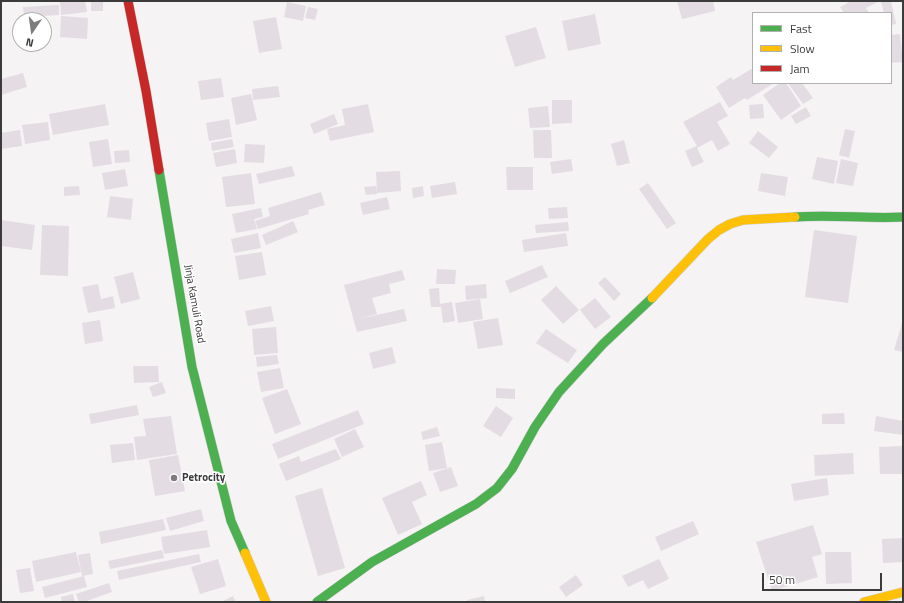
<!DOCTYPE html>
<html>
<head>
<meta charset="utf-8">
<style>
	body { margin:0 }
	#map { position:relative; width:904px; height:603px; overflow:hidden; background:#f5f3f4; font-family:"Titillium Web",sans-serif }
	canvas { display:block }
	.frame { position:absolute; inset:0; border:2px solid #3c3b3c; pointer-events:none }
	.legend { position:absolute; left:752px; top:12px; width:140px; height:72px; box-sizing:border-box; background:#fff; border:1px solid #b1b1b1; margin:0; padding:5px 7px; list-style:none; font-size:12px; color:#3c3b3c }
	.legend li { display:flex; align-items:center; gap:8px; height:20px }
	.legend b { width:20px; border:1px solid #b1b1b1 }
	.north { position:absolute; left:12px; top:12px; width:40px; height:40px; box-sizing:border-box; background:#fff; border:1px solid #b1b1b1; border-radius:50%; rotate:193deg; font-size:11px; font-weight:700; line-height:16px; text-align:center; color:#3c3b3c }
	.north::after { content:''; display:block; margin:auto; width:14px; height:18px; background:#7d7b7c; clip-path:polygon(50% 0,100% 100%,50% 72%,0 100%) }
	.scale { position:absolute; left:762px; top:573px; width:120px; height:18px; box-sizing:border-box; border:2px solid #3c3b3c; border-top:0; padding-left:5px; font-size:12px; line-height:14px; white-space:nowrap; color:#3c3b3c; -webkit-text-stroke:3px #fff; paint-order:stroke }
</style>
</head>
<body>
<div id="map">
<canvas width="904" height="603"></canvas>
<div class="frame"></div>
<ul class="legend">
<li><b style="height:5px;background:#4caf50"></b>Fast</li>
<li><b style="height:5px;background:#ffc107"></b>Slow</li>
<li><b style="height:5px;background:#c62828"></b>Jam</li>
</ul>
<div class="north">N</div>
<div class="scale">50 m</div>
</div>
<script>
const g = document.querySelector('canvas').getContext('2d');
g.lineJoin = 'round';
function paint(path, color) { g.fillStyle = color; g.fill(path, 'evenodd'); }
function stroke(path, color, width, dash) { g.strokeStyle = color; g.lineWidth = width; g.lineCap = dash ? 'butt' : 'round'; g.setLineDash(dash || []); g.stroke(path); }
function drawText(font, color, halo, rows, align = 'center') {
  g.font = font + ' "Titillium Web",sans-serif'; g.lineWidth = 3.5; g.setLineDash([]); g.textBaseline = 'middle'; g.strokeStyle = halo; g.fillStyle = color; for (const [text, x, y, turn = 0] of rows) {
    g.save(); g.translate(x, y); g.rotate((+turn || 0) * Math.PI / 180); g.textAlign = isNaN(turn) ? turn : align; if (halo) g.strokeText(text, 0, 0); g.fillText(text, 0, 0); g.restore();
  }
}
const building = new Path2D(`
	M73 1H85L87 12 61 15 60 2Z
	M677 1H713L715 11 682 19Z
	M851 1H880L866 8 869 13H844L840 7Z
	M891 1 896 24 891 25V13H884L881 2Z
	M91 2H103V11H91Z
	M287 2 306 6 303 21 284 17Z
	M59 5V15L24 17 23 7Z
	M308 7 318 9 315 20 305 18Z
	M595 14 601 44 568 51 562 21Z
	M61 16 88 18 87 39 60 37Z
	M276 17 282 49 259 53 253 21Z
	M536 27 546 58 515 67 505 36Z
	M900 34 903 62 891 63V35Z
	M753 68V83H774L747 100 745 98 729 108 716 87 731 77 733 80Z
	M23 73 27 87 1 95V79Z
	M221 78 224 97 201 100 198 81Z
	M780 83H786L801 106 781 120 763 95Z
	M788 83H802L813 98 803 104Z
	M278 86 280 97 253 100 252 89Z
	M251 94 257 120 236 125 231 98Z
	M552 100H572V123L552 124Z
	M720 102 728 116 717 122 730 144 718 151 712 140 697 148 704 162 692 167 685 151 697 146 683 122Z
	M105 104 109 125 53 135 49 114Z
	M368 104 374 132 330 141 327 129 345 125 342 109Z
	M763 104 764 118 750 119 749 105Z
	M548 106 550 127 530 128 528 108Z
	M806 107 811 116 796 124 791 116Z
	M334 114 338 124 314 134 310 124Z
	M229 119 232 137 209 141 206 123Z
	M48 122 50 140 25 144 22 125Z
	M845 129 855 131 849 158 839 155Z
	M20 130 22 146 1 149V133Z
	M533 130H551L552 158H534Z
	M758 131 778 147 769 158 749 143Z
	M108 139 112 164 93 167 89 142Z
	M232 139 234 147 212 151 211 143Z
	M624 140 630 163 617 166 611 144Z
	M245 144 265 145 264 163 244 162Z
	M235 149 237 163 216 167 213 153Z
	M129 150 130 162 115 163 114 151Z
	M817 157 838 161 834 184 812 179Z
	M571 159 573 171 552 174 550 162Z
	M841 159 858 163 853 186 836 183Z
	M292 166 295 176 259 184 256 174Z
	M506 167H533V190H507Z
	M125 169 128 186 105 190 102 173Z
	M400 171 401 191 377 193 376 172Z
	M251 173 255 204 226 207 222 177Z
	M761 173 788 177 785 196 758 191Z
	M455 182 457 194 432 198 430 186Z
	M648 183 676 223 667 229 639 189Z
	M79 186 80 195 64 196V187Z
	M376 186 377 194 366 195 364 187Z
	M423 186 424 196 413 198 412 188Z
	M321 192 325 205 308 210 309 214 258 229 255 221 270 216 268 208Z
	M110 196 133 199 131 220 107 217Z
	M387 197 390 209 363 215 360 203Z
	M567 207 568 218 549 219 548 208Z
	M261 208 263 217 254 219 257 229 236 233 232 214Z
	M1 220 35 225 32 250 1 246Z
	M293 221 298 232 266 245 262 235Z
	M568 222 569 231 536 233 535 225Z
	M42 225 69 226 68 276 40 275Z
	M814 230 857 236 848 303 805 297Z
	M258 233 261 248 234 253 231 239Z
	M566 233 568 246 524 252 522 240Z
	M262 252 266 275 239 280 235 256Z
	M542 265 548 277 510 293 505 281Z
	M437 269 456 270 455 284H436Z
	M402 270 405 280 389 284 391 293 372 298 377 314 358 319 404 309 407 321 357 332 344 285Z
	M133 272 140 299 121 304 114 277Z
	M605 277 621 294 614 301 598 283Z
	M98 284 101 299 113 296 115 308 88 313 82 287Z
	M486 284 487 298 466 300 465 286Z
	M556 286 579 310 563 324 541 300Z
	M439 288 440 304 452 302 455 321 443 323 441 307H431L429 289Z
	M595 298 611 317 595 329 580 310Z
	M480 299 483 319 458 323 455 303Z
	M271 306 274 321 248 326 245 311Z
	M498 318 503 345 478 349 473 322Z
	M100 320 103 341 85 344 82 323Z
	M902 323H903V352L894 350Z
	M276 327 278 353 254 355 252 329Z
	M546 329 577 350 568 363 536 343Z
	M392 347 396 363 373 369 369 353Z
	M277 355 279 364 257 367 256 357Z
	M133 366H158L159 382 134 383Z
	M280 368 284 388 261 392 257 372Z
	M162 382 166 393 153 397 149 387Z
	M496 388 515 389V399L496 398Z
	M287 389 301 424 275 434 262 398Z
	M137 405 139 415 91 424 89 414Z
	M496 406 513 418 501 437 483 426Z
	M358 410 364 424 278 459 272 444Z
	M844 413 845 424H822V414Z
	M171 416 177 454 137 460 134 437 146 436 143 419Z
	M876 416 903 421V435L874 431Z
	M437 427 440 436 423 440 421 432Z
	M355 429 364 447 342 457 334 439Z
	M442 442 447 468 429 471 425 445Z
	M133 443 135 460 112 463 110 445Z
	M903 446V474H880L879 447Z
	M336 449 341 459 286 481 279 464 299 456 301 462Z
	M853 453 854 474 815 476 814 455Z
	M178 455 185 491 155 496 149 460Z
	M451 467 458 486 440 492 433 473Z
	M827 478 829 495 794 501 791 484Z
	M421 481 427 495 412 502 422 524 398 535 382 498Z
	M322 488 345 568 318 576 295 496Z
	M201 509 204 521 170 531 166 518Z
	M163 519 166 530 101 544 99 532Z
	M693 521 699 534 661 551 655 537Z
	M813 525 822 554 812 557 818 577 772 591 756 542Z
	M207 530 210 547 164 554 161 537Z
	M903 538V562L883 563 882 539Z
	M162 550 164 558 110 569 108 561Z
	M76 552 81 572 36 582 32 561Z
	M825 552H851L852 583 826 584Z
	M90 553 93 574 82 576 78 555Z
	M199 554 201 562 119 580 117 571Z
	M218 559 226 586 200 594 191 567Z
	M659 559 669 579 648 589 643 580 628 587 622 576Z
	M30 568 34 591 20 593 16 570Z
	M576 575 583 585 566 597 559 587Z
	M84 576 87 587 45 598 42 587Z
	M109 583 112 592 84 602H79L76 594Z
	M73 594 75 602H62L61 597Z
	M233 596 236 602H221Z
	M484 596 485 602H468L467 600Z`);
const fast = new Path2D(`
	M159 170 192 367 231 521 245 553
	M795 217C831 214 867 219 903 217
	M317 602 372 562 476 504 497 488 512 469 535 427 559 392 603 344 652 298`);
const slow = new Path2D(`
	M652 298 708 239 719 230 730 224 743 220 795 217
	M245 553 266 602
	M864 602 903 592`);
const jam = new Path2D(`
	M128 1 146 91 159 170`);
const markers = [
	[174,478,4,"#7d7b7c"]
];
const streetNames = [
	["Jinja Kamuli Road",194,304,80]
];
const poiNames = [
	["Petrocity",182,478]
];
paint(building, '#e4dce3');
stroke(fast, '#d0cecf', 10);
stroke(slow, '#d0cecf', 10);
stroke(jam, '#d0cecf', 10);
stroke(fast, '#4caf50', 9);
stroke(slow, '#ffc107', 9);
stroke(jam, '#c62828', 9);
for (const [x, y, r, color] of markers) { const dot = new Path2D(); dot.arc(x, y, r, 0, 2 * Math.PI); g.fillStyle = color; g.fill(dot); stroke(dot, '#fff', 1.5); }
drawText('11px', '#3c3b3c', '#fff', streetNames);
drawText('bold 11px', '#3c3b3c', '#fff', poiNames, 'left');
</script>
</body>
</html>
